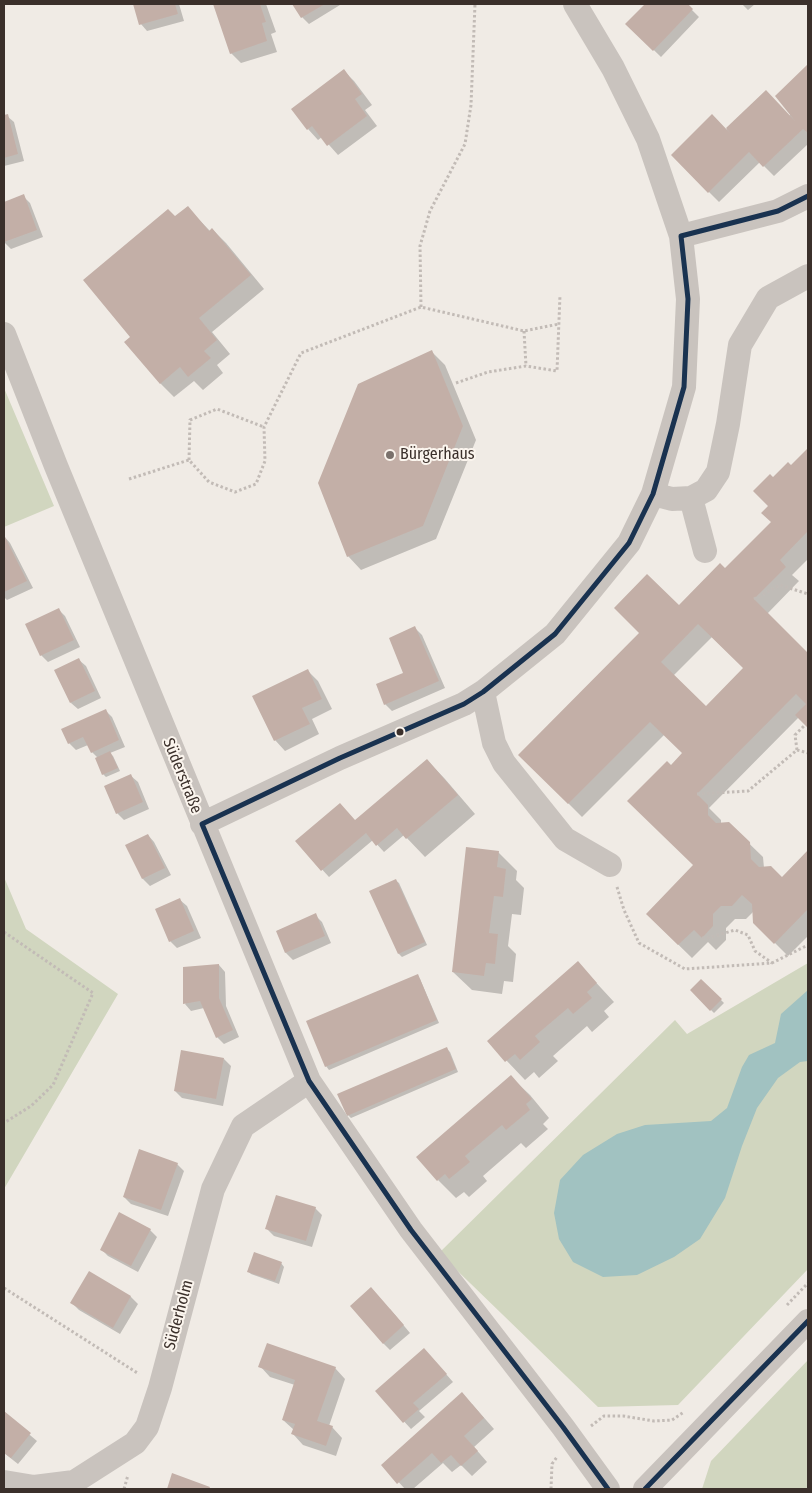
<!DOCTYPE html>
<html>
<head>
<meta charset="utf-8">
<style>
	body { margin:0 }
	#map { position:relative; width:812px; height:1493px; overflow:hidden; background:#f0ebe5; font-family:"Fira Sans Condensed",sans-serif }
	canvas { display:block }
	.frame { position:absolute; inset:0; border:5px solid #3b302b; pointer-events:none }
</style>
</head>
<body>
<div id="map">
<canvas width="812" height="1493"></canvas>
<div class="frame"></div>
</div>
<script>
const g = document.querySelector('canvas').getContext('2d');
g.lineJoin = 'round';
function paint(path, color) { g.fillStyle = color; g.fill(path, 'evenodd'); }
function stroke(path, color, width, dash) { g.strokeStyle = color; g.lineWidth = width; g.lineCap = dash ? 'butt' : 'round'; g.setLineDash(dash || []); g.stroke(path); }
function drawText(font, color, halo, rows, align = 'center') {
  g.font = font + ' "Fira Sans Condensed",sans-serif'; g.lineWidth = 4; g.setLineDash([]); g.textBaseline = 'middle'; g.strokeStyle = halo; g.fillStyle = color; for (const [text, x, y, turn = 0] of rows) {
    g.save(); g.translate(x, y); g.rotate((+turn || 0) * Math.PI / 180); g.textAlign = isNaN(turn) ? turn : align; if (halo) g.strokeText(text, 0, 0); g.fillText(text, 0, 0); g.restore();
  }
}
const green = new Path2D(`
	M4 388 54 506 4 527Z
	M4 877 26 929 118 994 4 1189Z
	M808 963V1269L678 1405 598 1407 439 1253 675 1020 687 1034Z
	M808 1360V1489H702L711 1461Z`);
const water = new Path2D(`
	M808 990V1061L800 1062 778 1078 757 1108 742 1146 725 1198 700 1239 674 1257 637 1275 603 1277 573 1262 559 1239 554 1213 560 1180 583 1155 617 1134 645 1125 711 1121 727 1108 742 1067 749 1055 775 1043 781 1014Z`);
const shadow = new Path2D(`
	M135 4H179L184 21 147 31 141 24Z
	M214 4H266L276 32 271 34 277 52 241 63 231 53Z
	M294 4H339L340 5 309 24 302 17Z
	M647 4H686L699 17 661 57 627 24Z
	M742 4H755L748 10Z
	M808 66V144L774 176 760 162 719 202 672 155 726 130 766 92 789 116 791 114 776 96Z
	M344 71 354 81 372 105 365 110 377 126 338 155 322 137 318 140 308 129Z
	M4 116H7L14 122 24 161 4 166Z
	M23 196 30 203 43 237 11 249 4 242V203Z
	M187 207 210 231 212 229 226 243 264 289 212 332 230 354 217 365 223 373 203 390 194 381 174 397 161 384 126 342 132 337 175 218Z
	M431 351 445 365 476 440 436 539 361 570 348 556Z
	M808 449V559L792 575 799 581 767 614 808 655V726L799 717 709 808 721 820V824L728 823 763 857 764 868 782 879 808 852V936L788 956 754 922V911L746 919H735L726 928V940L716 950 708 942 692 958 647 914 695 865 671 766 684 753 665 734 582 817 520 755 679 607 725 570 772 522 770 506 773 478 791 467ZM712 637 744 668 706 707 673 676Z
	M4 536 10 543 33 588 7 600 4 597Z
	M58 609 65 616 80 647 48 662 41 655Z
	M415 628 422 635 445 688 392 711 385 704 405 673Z
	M79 660 86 666 101 698 78 709 71 703Z
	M308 671 318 681 332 709 312 719 319 734 285 751 275 740Z
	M105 710 112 717 125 747 110 753 113 756 120 771 106 777 103 774 98 758 92 752 88 745 76 750 69 743Z
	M427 760 445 779 475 814 425 857 404 835 384 852 373 840 329 877 297 842 355 822Z
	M131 776 138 782 149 809 124 820 117 813Z
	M148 835 154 842 171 875 150 886 143 879 127 846Z
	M498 852 517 871 516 880 524 888 521 915 512 914 508 946 516 954 513 982 504 981 502 994 472 990 453 972Z
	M395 880 399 883 427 945 402 957 399 954Z
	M180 900 187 906 201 938 177 948 170 941Z
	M315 915 322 922 331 943 293 960 286 953 277 931Z
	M578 963 614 1002 604 1011 609 1017 592 1032 587 1026 553 1056 558 1061 539 1078 534 1072 525 1080 488 1041Z
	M219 965 225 972 226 1006 239 1037 224 1044 217 1037 204 1008 191 1011 185 1004Z
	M417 976 420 979 439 1023 329 1070 326 1066Z
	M701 980 724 1003 714 1013 691 990Z
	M447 1049 450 1052 458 1072 351 1118 348 1115Z
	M224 1059 231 1066 223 1106 182 1098 175 1091Z
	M511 1077 530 1095 549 1118 543 1124 548 1129 526 1148 521 1143 483 1176 487 1181 469 1197 464 1192 456 1198 438 1180Z
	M177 1164 184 1171 168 1216 131 1204 124 1197Z
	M315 1208 322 1215 312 1247 274 1236 267 1229Z
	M150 1230 157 1237 138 1272 108 1256 101 1249Z
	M281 1263 284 1267 279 1284 251 1274 248 1271Z
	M89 1273 131 1297 138 1304 120 1334 79 1310 72 1303Z
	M390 1309 410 1333 390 1350 383 1343Z
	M431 1357 453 1382 419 1411 425 1417 411 1429 376 1391Z
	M260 1366 335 1368 345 1379 329 1426 332 1427 342 1438 336 1456 303 1445 293 1434 294 1430 283 1420 295 1385 270 1377Z
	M472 1404 494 1429 474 1447 487 1462 472 1476 461 1465 452 1472 443 1463 413 1489H405L383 1465Z
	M4 1413 37 1441 18 1464 4 1453Z`);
const building = new Path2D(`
	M133 4H175L178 14 139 25Z
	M213 4H260L266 22 262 23 267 41 230 54Z
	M292 4H325L301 18Z
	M645 4H688L693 9 653 51 625 24Z
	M808 64V133L803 129 763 167 749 152 708 193 671 155 712 114 730 133 726 128 766 90 795 121 775 96Z
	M344 69 362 94 355 99 367 116 327 146 312 126 307 130 291 109Z
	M8 114 18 154 4 158V115Z
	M24 194 37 230 4 242V202Z
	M188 206 209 231 212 228 251 275 199 318 217 340 204 351 211 358 188 377 180 367 160 384 124 342 130 337 83 280 168 209 175 216Z
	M432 350 463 426 423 526 347 557 318 483 358 384Z
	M808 448V531L780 560 786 567 754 599 808 653V728L795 715 806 704 796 694 697 794 708 805V815L716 823 729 822 750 842 751 859 759 867 771 866 782 877 808 850V909L774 944 753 923 752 904 742 895 732 906H721L713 914V926L702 938 694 930 678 945 646 914 693 865 627 801 667 761 671 765 682 753 650 722 568 804 518 755 639 633 614 608 647 574 679 605 720 563 725 568 771 522 761 513 768 506 753 491 770 474 773 477 788 462 791 465ZM698 624 743 668 706 706 661 662Z
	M4 535 27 581 4 592Z
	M59 608 74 640 40 656 25 624Z
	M415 626 439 681 384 705 376 684 403 673 389 638Z
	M79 658 95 691 70 703 54 670Z
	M308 669 322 699 302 708 310 724 274 741 252 696Z
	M106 709 119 740 91 753 83 737 68 744 61 729Z
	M110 751 118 768 102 775 95 758Z
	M427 759 458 795 406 839 397 828 376 846 366 833 321 871 295 841 340 803 355 820Z
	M131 774 143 802 116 814 104 786Z
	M148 834 165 868 142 879 125 845Z
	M466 847 499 851 497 867 506 869 503 897 494 896 489 933 498 934 495 964 486 963 484 976 452 972Z
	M396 879 425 942 398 954 369 891Z
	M180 898 194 931 169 942 155 909Z
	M316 913 325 936 285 953 276 931Z
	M578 961 597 983 587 992 592 998 573 1014 568 1008 535 1036 540 1042 520 1060 515 1054 505 1062 487 1041Z
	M219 964V998L233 1030 216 1038 200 1001 183 1004V967Z
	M418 974 437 1020 325 1067 306 1021Z
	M701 979 722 999 710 1011 690 990Z
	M447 1047 456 1069 347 1116 337 1094Z
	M181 1050 224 1058 216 1099 174 1091Z
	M511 1075 532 1099 526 1104 530 1110 506 1130 502 1125 465 1156 470 1162 449 1179 445 1174 437 1181 416 1157Z
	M139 1149 178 1163 161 1210 123 1197Z
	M276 1195 316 1207 306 1241 265 1229Z
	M119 1212 151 1229 131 1266 100 1250Z
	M254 1252 282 1262 275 1281 247 1272Z
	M89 1271 131 1296 113 1328 70 1303Z
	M371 1287 404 1325 383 1344 350 1306Z
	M267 1343 336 1367 317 1421 333 1426 326 1446 291 1434 295 1424 282 1420 295 1380 258 1367Z
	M424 1348 447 1374 413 1403 419 1409 403 1423 375 1391Z
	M462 1392 484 1418 464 1436 478 1451 461 1466 451 1455 441 1463 432 1453 397 1484 381 1465Z
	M4 1411 31 1433 11 1458 4 1453Z
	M172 1473 210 1487 209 1489H167Z`);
const path = new Path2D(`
	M421 307 420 246 430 211 465 144 471 105 475 4
	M524 331 526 366
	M456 383 488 372 526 366 557 371 560 295
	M189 460 190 420 217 409 264 427
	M129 479 189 460 209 482 235 492 256 484 265 461 264 427 301 353 421 307 524 331 559 324
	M754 599 780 585 808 594
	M797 750 795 735 805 725
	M697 794 748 791 797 750 808 753
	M617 887 624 910 639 943 685 969 772 963 808 945
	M4 932 93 993 53 1085 31 1106 4 1123
	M702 938H708L735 930 748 935 755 951 772 963
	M4 1288 139 1374
	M787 1305 808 1283
	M591 1426 604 1416H623L654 1421 672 1420 684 1412
	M124 1489 128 1475
	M551 1489 552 1464 557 1457`);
const minor = new Path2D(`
	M681 236 778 211 808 196
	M4 334 56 466 309 1081 411 1230 563 1427 608 1489
	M653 494 672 499 691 498 706 490 718 472 728 424 740 345 768 298 808 276
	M691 498 705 551
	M483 692 494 743 504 763 565 839 610 865
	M202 824 340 758 464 704 483 692 555 634 629 543 653 494 684 387 688 299 681 236 648 139 613 68 575 4
	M4 1482 34 1487 74 1482 135 1443 147 1427 160 1388 213 1189 243 1126 309 1081
	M645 1489 808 1321`);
const bus1 = new Path2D(`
	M608 1489 563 1427 411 1230 309 1081 202 824 340 758 464 704 483 692 555 634 629 543 653 494 684 387 688 299 681 236 778 211 808 196
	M645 1489 808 1321`);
const markers = [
	[390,455,5,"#7a716c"],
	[400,732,4.5,"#3b302b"]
];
const poiNames = [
	["Bürgerhaus",400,455]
];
const streetNames = [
	["Süderstraße",182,776,68],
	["Süderholm",179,1315,-75]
];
paint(green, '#d1d6bf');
paint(water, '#a1c2c1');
paint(shadow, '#0003');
paint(building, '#c3afa7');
stroke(path, '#c2bbb6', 3, [2.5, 2.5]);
stroke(minor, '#c9c3be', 24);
stroke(bus1, '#193250', 5);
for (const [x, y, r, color] of markers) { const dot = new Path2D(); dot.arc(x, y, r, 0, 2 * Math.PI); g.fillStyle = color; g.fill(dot); stroke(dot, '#fbf5ee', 2); }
drawText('16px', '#3b302b', '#fbf5ee', poiNames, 'left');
drawText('16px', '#3b302b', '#fbf5ee', streetNames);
</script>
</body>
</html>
